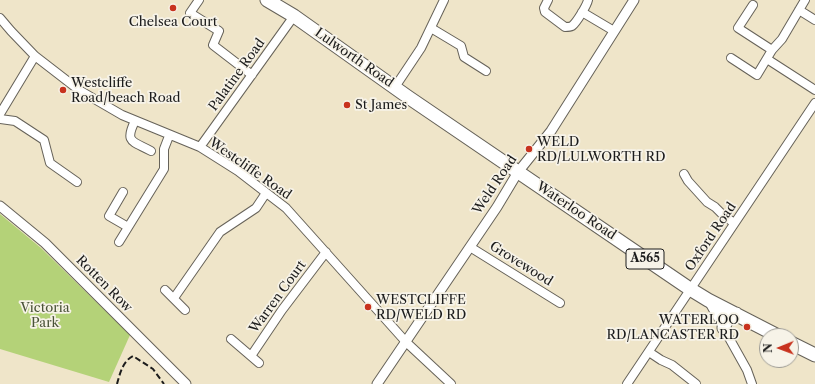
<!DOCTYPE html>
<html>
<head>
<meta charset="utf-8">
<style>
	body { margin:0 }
	#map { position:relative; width:815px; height:384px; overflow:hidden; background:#efe5c9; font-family:"Libre Caslon Text",serif }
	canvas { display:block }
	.north { position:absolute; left:759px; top:328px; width:40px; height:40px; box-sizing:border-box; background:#f7f3e8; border:1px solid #9f9d96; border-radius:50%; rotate:269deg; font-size:11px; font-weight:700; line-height:16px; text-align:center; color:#1c1c1c }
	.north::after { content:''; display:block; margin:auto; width:14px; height:18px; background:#c8321e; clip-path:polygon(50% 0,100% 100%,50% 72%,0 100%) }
</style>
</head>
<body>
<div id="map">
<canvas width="815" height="384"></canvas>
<div class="north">N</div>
</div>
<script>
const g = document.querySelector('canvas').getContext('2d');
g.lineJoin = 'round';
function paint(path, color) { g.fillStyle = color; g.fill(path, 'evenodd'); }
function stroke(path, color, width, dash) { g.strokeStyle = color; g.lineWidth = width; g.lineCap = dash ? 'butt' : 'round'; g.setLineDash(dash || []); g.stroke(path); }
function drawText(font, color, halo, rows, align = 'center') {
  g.font = font + ' "Libre Caslon Text",serif'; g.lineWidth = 3.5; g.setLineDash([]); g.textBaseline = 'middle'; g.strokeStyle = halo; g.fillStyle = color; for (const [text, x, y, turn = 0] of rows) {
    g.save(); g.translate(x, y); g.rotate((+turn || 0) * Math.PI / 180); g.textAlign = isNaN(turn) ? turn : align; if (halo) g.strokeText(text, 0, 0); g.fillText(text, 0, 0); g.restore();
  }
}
const green = new Path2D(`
	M0 214 41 248 130 335 109 382 0 349Z`);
const minor = new Path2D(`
	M199 0 190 13 219 31 213 45 252 75
	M548 0 544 8 545 12 565 27C568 27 570 27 572 26 577 22 587 5 588 0
	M753 5 738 28 772 50
	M799 10 815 20
	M582 12 614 31
	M0 18 11 31 35 56 79 90 122 115 200 147 238 171 286 208 406 342 451 384
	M431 28 461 46 464 57 486 71
	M731 58 757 75 772 50 782 39 805 0
	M767 59 815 90
	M395 87 421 48 444 0
	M0 114 35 56
	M0 119 15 121 44 140 50 163 77 182
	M135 121C124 143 133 141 151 151
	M200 147 294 16
	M684 174 688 181 707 202 715 207 723 215 734 223
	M123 192 109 216 128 227
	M119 242 164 169V149L169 136
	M470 247 560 303
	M165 290 185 310
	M174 298 220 232 256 208 266 193
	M709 302 747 370 752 384
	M231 339 259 363
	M649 352 661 360 672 365 696 384
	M251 356 282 310 326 252
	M627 384 815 103`);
const tertiary = new Path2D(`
	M0 206 45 243 186 384
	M377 384 497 207 518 172 551 131 634 0`);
const trunk = new Path2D(`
	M267 0 294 16 408 97 690 289 708 300 778 336
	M724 328 725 322 736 314
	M791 343 815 355`);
const rail = new Path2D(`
	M117 384C120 373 123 361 133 356L153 369 164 384`);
const markers = [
	[173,8,4,"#c8321e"],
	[63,90,4,"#c8321e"],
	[347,105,4,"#c8321e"],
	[529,149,4,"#c8321e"],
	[368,307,4,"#c8321e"],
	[747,327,4,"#c8321e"]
];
const shields = [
	[645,259,38]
];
const shieldNames = [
	["A565",645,259]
];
const poiNames = [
	["Chelsea Court",173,22,"center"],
	["Westcliffe",71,83],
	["Road/beach Road",71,98],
	["St James",355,105],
	["WELD",537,142],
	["RD/LULWORTH RD",537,157],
	["WESTCLIFFE",376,300],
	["RD/WELD RD",376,315],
	["WATERLOO",739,320,"right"],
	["RD/LANCASTER RD",739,335,"right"]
];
const streetNames = [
	["Lulworth Road",354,58,35],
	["Palatine Road",237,75,-54],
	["Westcliffe Road",250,169,35],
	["Weld Road",495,185,-56],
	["Waterloo Road",576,211,34],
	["Oxford Road",711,237,-56],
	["Grovewood",521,264,32],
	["Rotten Row",104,284,45],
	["Warren Court",278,297,-54]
];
const parkNames = [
	["Victoria",45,308],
	["Park",45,323]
];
paint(green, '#b4d278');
stroke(minor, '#666259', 10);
stroke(tertiary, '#666259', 11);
stroke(trunk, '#666259', 15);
stroke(minor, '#fff', 8);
stroke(tertiary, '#fff', 9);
stroke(trunk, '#fff', 13);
stroke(rail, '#1c1c1c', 2, [6, 3]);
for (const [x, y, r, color] of markers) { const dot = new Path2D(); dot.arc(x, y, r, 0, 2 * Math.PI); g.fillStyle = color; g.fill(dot); stroke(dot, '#f7f3e8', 1.5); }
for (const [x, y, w] of shields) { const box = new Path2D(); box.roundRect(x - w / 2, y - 10, w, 20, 3); g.fillStyle = '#f7f3e8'; g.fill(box); stroke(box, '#1c1c1c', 1); }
drawText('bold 12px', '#1c1c1c', null, shieldNames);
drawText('13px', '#1c1c1c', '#f7f3e8', poiNames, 'left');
drawText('13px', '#1c1c1c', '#f7f3e8', streetNames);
drawText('13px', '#4a5338', '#f7f3e8', parkNames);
</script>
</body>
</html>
